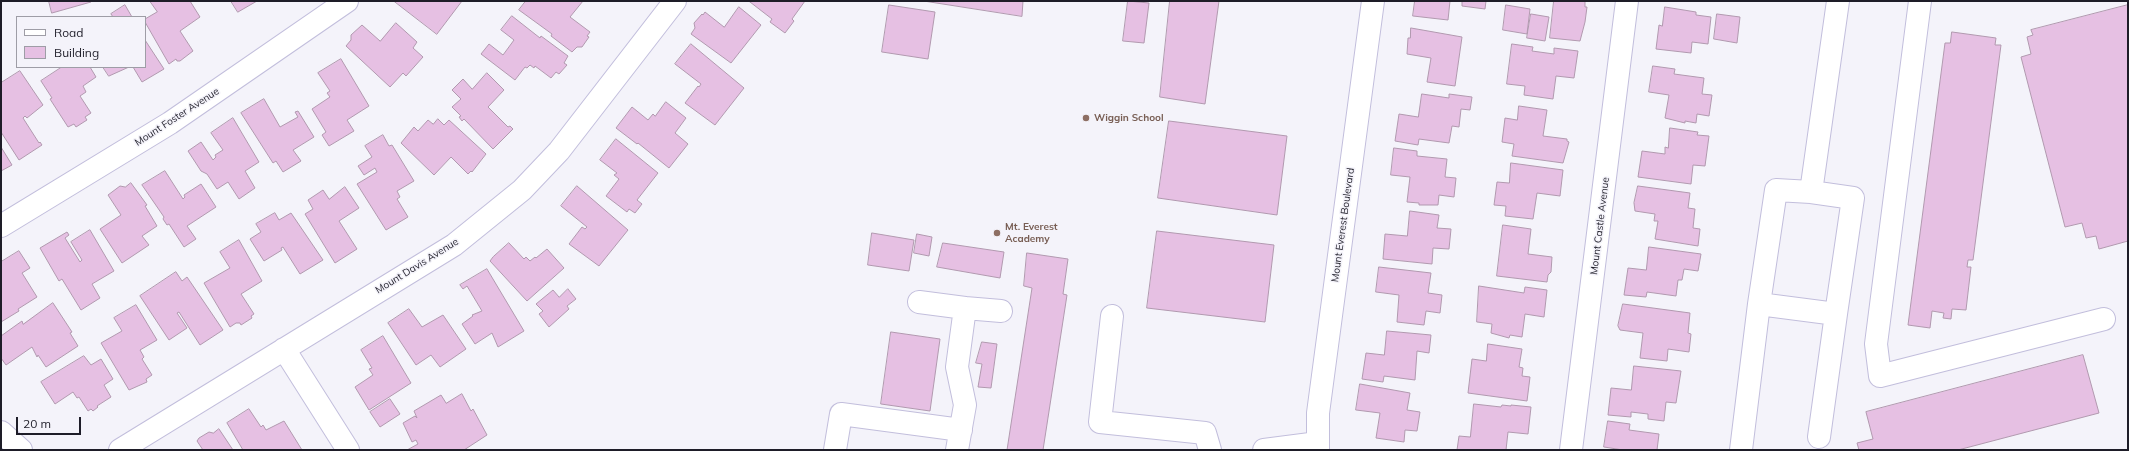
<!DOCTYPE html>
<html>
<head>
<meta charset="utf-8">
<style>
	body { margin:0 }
	#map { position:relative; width:2129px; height:451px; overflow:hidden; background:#f4f3fa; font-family:Mulish,sans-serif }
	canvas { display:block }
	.frame { position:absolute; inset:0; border:2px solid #1e1d28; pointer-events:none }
	.legend { position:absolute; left:16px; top:16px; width:130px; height:52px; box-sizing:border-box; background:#f4f3fa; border:1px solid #9e9da6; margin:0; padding:5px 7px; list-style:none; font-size:12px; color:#1e1d28 }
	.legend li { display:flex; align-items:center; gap:8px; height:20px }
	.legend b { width:20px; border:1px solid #9e9da6 }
	.scale { position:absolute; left:16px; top:417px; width:65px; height:18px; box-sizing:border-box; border:2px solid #1e1d28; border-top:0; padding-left:5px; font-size:12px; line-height:14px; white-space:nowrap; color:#1e1d28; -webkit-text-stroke:3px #f4f3fa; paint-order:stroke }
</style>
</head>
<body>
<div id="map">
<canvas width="2129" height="451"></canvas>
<div class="frame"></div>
<ul class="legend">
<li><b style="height:5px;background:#fff"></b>Road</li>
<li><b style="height:11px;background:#e6c0e3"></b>Building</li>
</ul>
<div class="scale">20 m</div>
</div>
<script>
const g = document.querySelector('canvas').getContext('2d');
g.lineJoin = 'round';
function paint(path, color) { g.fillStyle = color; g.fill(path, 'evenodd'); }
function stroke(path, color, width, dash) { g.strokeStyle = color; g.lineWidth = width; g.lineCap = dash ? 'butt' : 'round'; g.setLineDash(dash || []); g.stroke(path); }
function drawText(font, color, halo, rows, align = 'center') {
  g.font = font + ' Mulish,sans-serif'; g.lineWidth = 3; g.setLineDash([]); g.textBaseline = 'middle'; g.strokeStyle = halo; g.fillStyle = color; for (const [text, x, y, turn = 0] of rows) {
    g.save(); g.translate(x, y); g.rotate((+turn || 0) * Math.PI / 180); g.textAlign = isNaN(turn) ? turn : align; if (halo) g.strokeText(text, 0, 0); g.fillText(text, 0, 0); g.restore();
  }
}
const building = new Path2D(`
	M49 1H91V2L52 13Z
	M150 1H190L200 17 180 31 193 51 180 61H177L176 59 169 64 145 22V19L157 12Z
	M231 1H257L238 12Z
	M394 1H462L437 34Z
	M526 1H583L570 17 590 32 587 36 589 37 582 47H577L572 52 551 36 552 34 519 10Z
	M751 1H805L792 19 794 21 785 33 770 22 772 19 750 2Z
	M924 1H1023L1022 16Z
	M1128 1 1149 3 1144 43 1123 41Z
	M1170 1H1219L1205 104 1160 97Z
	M1415 1H1450L1448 20 1413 16Z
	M1457 1H1486L1485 9 1462 6V2Z
	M1554 1H1585V7H1587L1585 22 1580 41 1550 38Z
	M125 5 132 17H113L111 14Z
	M889 5 935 12 928 59 882 52Z
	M1506 5 1530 9 1527 34 1503 30Z
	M2128 5V241L2099 249 2096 236 2086 238 2082 223 2065 227 2021 57 2031 54 2027 37 2033 35 2031 30Z
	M739 7 761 25 731 63 691 34 695 28 694 23 702 14 703 15 705 12 724 27Z
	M1665 7 1696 12V15L1711 17 1708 44 1692 42 1691 53 1656 49 1659 25 1662 26Z
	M1531 14 1549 17 1545 41 1527 38Z
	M1717 14 1740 17 1737 43 1714 39Z
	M512 16 540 38 541 36 568 56 564 63 567 65 559 74 556 72 551 78 535 66 534 68 530 65 527 68 525 67 515 80 481 54 489 44 503 55 514 40 501 30Z
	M396 23 417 42 413 48 423 57 406 76 403 73 390 87 346 46 351 40V35L362 25 380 41Z
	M1411 28 1462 37 1455 86 1427 82 1431 58 1407 54 1408 38H1410Z
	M1952 32 1996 38 1995 45H2001L1973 260H1968L1967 267H1971L1966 310 1952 309 1951 319 1943 318 1944 313 1932 311 1930 328 1908 325 1945 43H1950Z
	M145 40 164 69 142 82 133 67H145Z
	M691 44 744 88 715 125 685 103 698 86 699 87 701 84 675 64Z
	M1512 44 1533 47 1532 51 1554 54V48L1578 51 1574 78 1556 76 1553 99 1524 95 1525 86 1507 84Z
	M341 59 369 106 347 120 354 131 329 146 322 135 326 132 312 109 330 97 327 93 330 91 318 73Z
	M1653 66 1675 69 1674 74 1704 78 1702 94 1712 95 1709 116 1697 114 1696 123 1685 121V123L1665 118 1669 95 1649 92Z
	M62 67H90L96 77 83 86 86 92 80 96 91 113 85 117 87 120 76 127 74 124 68 127 50 99 52 98 41 81Z
	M103 67H129L109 76Z
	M20 71 43 105 27 118 25 116 23 118 39 143 40 142 42 145 19 160 1 132V83Z
	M487 73 504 90 488 107 508 127 510 126 513 129 493 149 464 119 462 121 459 117 461 116 452 107 461 99 452 90 463 79 472 89Z
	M1422 94 1449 98V94L1472 97 1470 110 1461 109 1459 127 1452 126 1449 143 1419 139 1418 145 1395 141 1399 114 1418 117Z
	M264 99 280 127 298 117 295 112 298 111 314 137 293 150 301 161 283 172 276 161 273 163 241 113Z
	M666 102 686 118 675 133 688 144 669 168 638 143 637 144 616 128 632 107 648 120 653 114 655 116Z
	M1519 106 1547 110 1543 136 1567 139V141L1569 142 1563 163 1512 156 1514 144 1502 142 1505 118 1517 120Z
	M233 118 259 162 245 171 255 188 239 199 228 182 217 189 207 174 201 171 188 151 201 142 213 160 216 157 215 155 223 150 211 133Z
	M438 119 444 125 449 120 486 154 472 172 471 171 468 174 451 157 434 175 401 143 414 127 418 131 428 120 433 124Z
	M1169 121 1287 136 1277 215 1158 198Z
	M1670 128 1698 132 1697 135 1709 136 1705 166 1693 165 1691 184 1638 177 1642 151 1665 154V147L1668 148Z
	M383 135 389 146 392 145 414 181 397 191 400 197 397 199 408 217 386 230 357 184 377 172 375 168 364 175 358 166 372 157 365 146Z
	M616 139 658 173 637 200 642 204 635 213 629 209 627 212 606 196 619 179 614 175 617 173 600 160Z
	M1 147 12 165 1 171Z
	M1394 148 1417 151V156L1447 159 1445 177 1456 178 1454 197 1439 195 1438 205H1419V203L1407 202 1410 177 1391 175Z
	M1511 163 1563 170 1560 196 1537 193 1533 219 1505 216 1506 206 1494 205 1497 182 1509 183Z
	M165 171 183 199 185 197 184 195 201 184 216 207 187 226 196 239 184 247 169 224 167 225 163 219 164 217 142 185Z
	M131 183 147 205 145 206 157 226 142 236 149 245 122 263 100 229 121 215 108 195 120 186 125 187Z
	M577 186 628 230 599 266 569 244 582 227 585 229 587 227 561 206Z
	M1638 186 1690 193 1688 208 1695 209 1693 228 1700 229 1698 246 1655 239 1658 221H1654L1655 214 1635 211 1634 203Z
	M345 187 359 208 339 221 357 249 335 263 305 214 313 209 308 200 323 190 329 199Z
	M1410 211 1439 215 1437 228 1451 229 1449 249 1433 248 1432 264 1383 259 1385 234 1407 236Z
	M275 213 279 220 291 213 323 260 300 274 283 247 281 248 282 250 264 261 250 239 261 232 256 224Z
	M1503 225 1531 229 1528 254 1552 257 1551 272 1548 275 1547 282 1497 276Z
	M90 230 114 271 92 284 100 298 81 310 62 279 59 281 40 248 67 232 69 235 65 238 80 262 82 260 71 242Z
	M1157 231 1274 245 1265 322 1147 308Z
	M872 233 914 240 909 271 868 265Z
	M917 234 932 237 929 256 914 253Z
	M239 240 262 281 241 294 254 314 251 316 252 318 241 325 240 323H236L230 327 204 283 230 268 220 252Z
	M509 243 524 259 526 257 530 261 535 257 536 258 547 249 564 268 527 301 490 261 493 257Z
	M943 243 1004 252 1000 278 937 267Z
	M1649 247 1701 254 1698 271 1684 269 1682 280H1678L1676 296 1647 292 1646 297 1624 295 1628 268 1646 270Z
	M19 251 30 268 22 273 37 297 18 309 19 311 1 322V262Z
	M1027 253 1068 259 1063 294 1067 295 1043 450H1007L1032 288 1024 286Z
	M1379 267 1431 273 1428 293 1442 295 1440 313 1426 311 1424 325 1397 322 1399 295 1376 292Z
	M487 269 524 331 498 347 492 333 475 344 462 324 473 316 472 315 482 311 467 286 463 289 460 285Z
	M176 272 182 281 187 277 223 330 200 345 179 312 177 313 187 328 169 340 140 296Z
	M1479 286 1524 293 1525 287 1547 290 1544 317 1525 314 1522 337 1510 335 1509 338 1491 333 1492 324 1477 322Z
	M568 289 576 299 567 306 569 309 549 327 539 314 543 311 536 304 553 290 559 297Z
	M53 303 72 332 70 333 78 346 46 367 38 355 37 357 32 347 6 365 1 358V336L22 321 23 324Z
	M1623 304 1690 313 1688 333 1691 334 1689 352 1668 349 1667 361 1640 358 1643 333 1620 330 1618 326Z
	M136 305 157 340 140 350 144 357 142 359 152 375 146 379 147 382 129 390 101 343 122 331 114 318Z
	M409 309 422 327 443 315 466 349 440 367 431 355 416 365 388 323Z
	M1387 331 1431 335 1429 353 1417 351 1415 380 1384 376 1383 382 1362 379 1366 353 1384 355Z
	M891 332 940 339 930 411 881 404Z
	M383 336 411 383 369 410 355 387 373 375 369 369 372 368 361 350Z
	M982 342 997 344 991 388 978 387 982 364 976 363Z
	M1488 344 1522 349 1519 367 1523 368 1522 376 1530 377 1527 401 1468 393 1472 359 1486 361Z
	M2083 355 2099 413 1958 450H1859L1857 443 1873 439 1866 412Z
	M84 356 91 365 101 359 113 379 104 385 111 397 97 406 98 407 93 411 91 409 88 411 79 397 77 398 73 392 55 404 41 382Z
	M1634 366 1681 371 1676 403 1666 402 1664 421 1648 419V414L1631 412V417L1608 415 1611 388 1631 390Z
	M1360 384 1410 393 1407 410 1420 412 1417 431 1405 430 1404 442 1376 438 1380 413 1356 410Z
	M462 394 471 411 473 409 487 435 464 450H407L418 444 416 440 412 442 403 423 415 416 417 418 414 411 441 395 446 403Z
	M390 399 400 414 380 427 370 412Z
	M1474 404 1501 407 1502 405 1511 406V405L1531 407 1528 434 1508 432 1506 450H1457L1459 436 1470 437Z
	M249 409 261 427 263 425 266 430 284 421 302 450H243L227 423Z
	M1608 421 1630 424 1629 430 1659 434 1657 450H1623L1604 447Z
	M219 429 233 450H203L197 441 199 438 209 432 213 433Z`);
const minor = new Path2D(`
	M1920 1 1876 344 1880 376 2104 319
	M1776 190 1811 192 1853 198 1836 314 1759 304Z
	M1811 192 1838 1
	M1 226 170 123 347 1
	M919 302 965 308
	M1112 316 1100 422 1205 433 1210 450
	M284 349 348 450
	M1 432 21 450
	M1819 437 1836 314
	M120 450 454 245 522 190 559 151 675 1
	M835 450 841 414 961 430
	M957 450 965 405 957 367 965 308 1001 311
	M1264 450 1318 443
	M1318 450V413L1373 1
	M1571 450 1627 1
	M1741 450 1759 304`);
const markers = [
	[1086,118,4,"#8d6e63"],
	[997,233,4,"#8d6e63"]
];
const streetNames = [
	["Mount Foster Avenue",177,117,-33],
	["Mount Everest Boulevard",1343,225,-82],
	["Mount Castle Avenue",1600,226,-83],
	["Mount Davis Avenue",417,266,-32]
];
const educationNames = [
	["Wiggin School",1094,118],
	["Mt. Everest",1005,227],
	["Academy",1005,239]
];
paint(building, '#e6c0e3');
stroke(building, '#b199af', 1);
stroke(minor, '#c2bedc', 24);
stroke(minor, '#fff', 22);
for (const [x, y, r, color] of markers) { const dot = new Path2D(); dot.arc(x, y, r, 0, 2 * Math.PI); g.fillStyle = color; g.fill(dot); stroke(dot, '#f4f3fa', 1.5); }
drawText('10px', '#1e1d28', '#f4f3fa', streetNames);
drawText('bold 10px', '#785e54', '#f4f3fa', educationNames, 'left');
</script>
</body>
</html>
